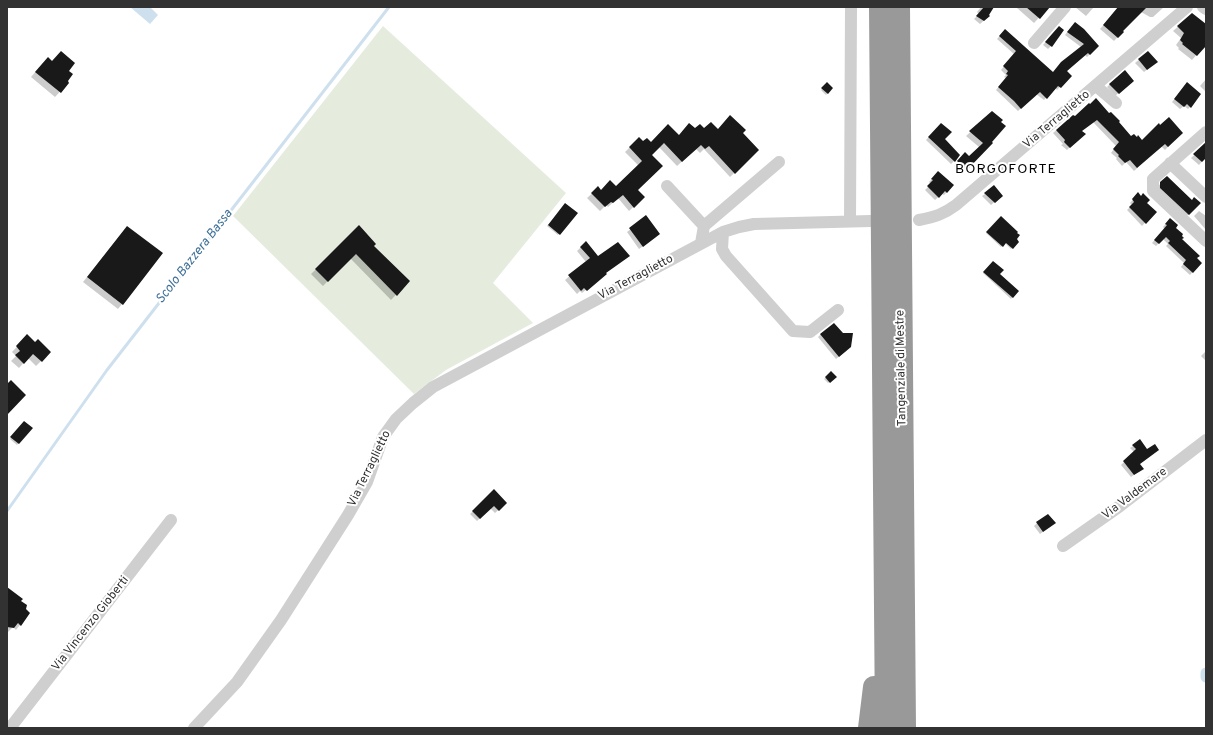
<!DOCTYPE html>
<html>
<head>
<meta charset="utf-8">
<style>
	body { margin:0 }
	#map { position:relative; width:1213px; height:735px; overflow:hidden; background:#fff; font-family:Overpass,sans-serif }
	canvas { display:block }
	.frame { position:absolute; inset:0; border:8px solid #323232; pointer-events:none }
</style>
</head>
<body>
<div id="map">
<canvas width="1213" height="735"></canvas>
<div class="frame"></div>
</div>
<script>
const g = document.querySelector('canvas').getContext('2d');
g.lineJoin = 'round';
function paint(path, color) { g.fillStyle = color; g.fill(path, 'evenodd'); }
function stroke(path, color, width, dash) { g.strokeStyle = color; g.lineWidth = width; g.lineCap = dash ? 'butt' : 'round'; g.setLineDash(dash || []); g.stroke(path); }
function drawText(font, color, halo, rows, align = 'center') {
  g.font = font + ' Overpass,sans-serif'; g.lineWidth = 4; g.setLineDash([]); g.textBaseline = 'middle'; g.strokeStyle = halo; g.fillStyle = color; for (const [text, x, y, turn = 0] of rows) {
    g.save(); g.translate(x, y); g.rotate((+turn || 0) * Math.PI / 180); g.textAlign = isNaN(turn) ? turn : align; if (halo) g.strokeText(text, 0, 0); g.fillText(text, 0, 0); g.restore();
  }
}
const green = new Path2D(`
	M383 26 566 193 493 283 533 323 446 370 414 394 233 216Z`);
const water = new Path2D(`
	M130 7H150L158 15 150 24Z`);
const shadow = new Path2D(`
	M981 7H989V16L980 24 974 19 979 14 977 12Z
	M1018 7H1049L1034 23 1017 8Z
	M1075 7H1094L1086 16Z
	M1119 7H1164L1153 17H1150L1141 12 1114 41 1100 29Z
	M1192 14 1206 26V44L1192 60 1178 49 1179 48 1176 45 1181 38 1173 31Z
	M1072 26 1098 46 1087 57 1085 55 1066 72 1070 76 1057 90 1055 88 1044 100 1036 94 1018 111 996 90 1006 78 1004 77 1006 75 1001 70 1014 54 997 39 1005 30 1053 73 1081 47 1065 35Z
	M1056 30 1051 46 1048 49 1043 45Z
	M1148 52 1153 65 1144 72 1135 63Z
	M43 63 67 71 66 81 68 83 55 97 31 77Z
	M1206 79V92L1200 86Z
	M1133 81 1115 96 1107 87 1110 84Z
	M827 84 832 88 826 95 821 90Z
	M1185 86 1190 107 1188 109 1184 106 1180 109 1172 102Z
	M1089 104 1118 122 1131 138 1142 141 1182 132 1165 150 1161 146 1134 171 1126 162 1122 166 1116 159 1117 158 1111 153 1116 146 1093 122 1081 131 1084 134 1067 150 1061 145 1063 144 1053 133 1073 116 1075 118Z
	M992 112V143L962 173 954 166 961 157H969L979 147 966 136Z
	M941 124 944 139 954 161 951 164 926 140Z
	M704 129 741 133 758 150 730 177 704 149 700 153 696 149 677 166 659 147 650 155 637 190 644 197 629 211 618 198 608 207 606 205 600 211 587 198 598 188 601 191 616 187 639 166 625 152 639 138 643 142 651 143 679 136 695 130Z
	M1206 144V157L1199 165 1191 158Z
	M935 176 947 192 944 195 942 194 935 200 925 190 931 184 929 182Z
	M1167 178 1192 201 1199 203 1186 217 1158 191V186Z
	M985 194 999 198 991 205 982 196Z
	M1138 194 1155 212 1142 226 1127 210 1132 205 1130 203Z
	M565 205 576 213 558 235 547 226Z
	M1199 211 1206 216V230L1194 216Z
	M646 217 656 237 639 249 627 232Z
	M1001 217 1018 242 1011 249 1005 243 1001 247 986 233Z
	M1170 219 1181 239 1201 263 1190 275 1181 267 1184 263 1166 246 1168 244 1163 239 1156 246 1152 243 1165 229 1163 227Z
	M359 227 372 246 408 282 391 300 350 258 323 286 311 274Z
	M123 232 122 304 118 309 83 282Z
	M586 242 597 257 629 256 605 273 602 277 582 293 580 291 577 294 565 280 586 262 577 251Z
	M993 262 999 274 1018 291 1011 299 983 273Z
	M821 334 847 350 836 359 818 337Z
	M27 336 35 343 50 352 36 366 28 358 19 368 11 361 16 356 12 352Z
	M1206 351V361L1201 356Z
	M831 373 835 377 828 383 824 379Z
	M24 422 31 428 17 445 10 439Z
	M1133 446 1147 450H1158L1139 464 1142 469 1131 477 1121 465 1134 452 1130 448Z
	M494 491 506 503 495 513 490 508 477 521 470 514Z
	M1037 523 1051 526 1040 534 1034 526Z
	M7 588 20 601V625L16 630 13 627 8 632H7Z`);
const stream = new Path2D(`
	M7 511 107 370 389 7`);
const canal = new Path2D(`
	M1206 673V677`);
const building = new Path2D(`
	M984 7H994L989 15 990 16 984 21 976 16Z
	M1026 7H1050L1040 19Z
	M1118 7H1147L1123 31 1124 32 1118 38 1103 25Z
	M1192 13 1206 24V46L1197 56 1182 44 1183 43 1180 40 1184 33 1177 26Z
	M1075 22 1084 29 1099 46 1090 55 1088 53 1067 71 1072 76 1061 88 1058 86 1047 99 1040 92 1021 109 1014 101 998 87 1008 75 1006 74 1008 71 1003 66 1016 51 999 36 1005 29 1053 72 1061 62 1084 44 1067 32Z
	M1059 26 1064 30 1052 47 1045 42Z
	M61 51 75 63 69 71 73 74 68 81 69 83 61 93 35 72 48 57 52 61Z
	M1148 51 1158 62 1147 70 1138 59Z
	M1125 70 1134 81 1119 94 1109 84Z
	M827 82 833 88 828 94 821 88Z
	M1187 82 1201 94 1191 108 1187 104 1184 107 1174 99Z
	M1096 98 1109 113 1111 112 1120 121 1119 122 1131 136 1134 134 1137 137 1138 135 1142 140 1159 123 1160 125 1169 117 1183 133 1168 147 1165 144 1137 168 1130 160 1125 163 1118 156 1119 155 1113 149 1119 142 1097 120 1082 131 1086 134 1070 148 1064 142 1065 140 1056 130 1073 115 1075 116 1089 103 1090 104Z
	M992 111 1003 120 1001 122 1006 126 992 142 993 143 967 170 957 161 965 152 969 156 983 143 969 131Z
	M730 115 746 130 743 133 759 150 735 174 709 146 705 149 701 145 682 162 664 143 652 155 663 166 638 190 645 197 634 208 623 195 613 203 611 202 605 207 591 193 598 186 601 190 610 180 616 186 642 161 629 147 639 137 643 141 647 138 651 142 668 124 679 135 689 123 695 128 700 124 704 128 711 122 718 129Z
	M941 123 952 132 945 139 960 155 955 162 928 137Z
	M1206 142V158L1202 162 1193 154Z
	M938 171 954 185 947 193 945 191 939 198 927 186 933 180 931 179Z
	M1167 176 1192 200 1194 197 1201 203 1189 215 1160 188V182Z
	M994 185 1003 196 995 203 984 193Z
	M1138 192 1141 196 1143 193 1150 200 1147 203 1157 212 1146 224 1129 207 1134 202 1132 199Z
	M565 203 578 213 560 235 548 225Z
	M646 215 660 234 643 247 629 228Z
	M1001 216 1018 232 1017 233 1020 235 1017 239 1019 242 1013 249 1006 243 1003 247 986 232Z
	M1170 218 1178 225 1176 228 1183 234 1182 236 1184 238 1182 239 1200 256 1197 258 1202 263 1193 273 1183 264 1186 260 1168 243 1170 241 1166 237 1159 244 1154 240 1167 225 1165 224Z
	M359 225 376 244 374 246 410 281 397 296 356 254 328 282 315 269Z
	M127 226 163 253 123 305 87 277Z
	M586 241 598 256 618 242 630 256 606 273 607 274 587 291 584 288 581 291 568 275 590 258 580 247Z
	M993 261 1004 270 1000 274 1019 291 1013 298 983 272Z
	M834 323 843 333H853L851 347 839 357 820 334Z
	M27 334 35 342 38 339 51 352 42 362 33 354 24 364 15 355 20 351 16 346Z
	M831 371 837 377 830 383 825 377Z
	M11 380 26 395 7 415V384Z
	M24 421 33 428 19 444 10 437Z
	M1140 439 1147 449 1155 444 1159 450 1140 464 1144 469 1134 475 1123 461 1136 449 1132 445Z
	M494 489 507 503 499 511 494 506 480 519 472 511Z
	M1048 514 1056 523 1043 532 1036 522Z
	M7 587 23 599 21 601 27 605 26 609 30 613 21 626 18 623 14 628 7 627Z`);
const street = new Path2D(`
	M1203 7 1206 9
	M1034 43 1065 7
	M1096 86 1116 103
	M1206 132 1153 179V191L1206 241
	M1170 163 1206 197
	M667 186 704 226
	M919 220C935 217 944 214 956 205L1187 7
	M850 221 851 7
	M723 232 722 249 726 256 793 331 810 332 838 310
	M701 243 704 226 779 162
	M1063 546 1120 506 1206 440
	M10 728 171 520
	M194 728 237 682 281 620 348 515 367 482 383 437 396 419 413 403 433 387 723 232 739 227 754 224 871 221`);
const highway = new Path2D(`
	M880 7 886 728
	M899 7 905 728
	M869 728 874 687`);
const streetNames = [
	["Via Terraglietto",1057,120,-40],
	["Via Terraglietto",636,278,-28],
	["Tangenziale di Mestre",902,368,-91],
	["Via Terraglietto",370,469,-64],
	["Via Valdemare",1135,494,-37],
	["Via Vincenzo Gioberti",91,624,-52]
];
const waterNames = [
	["Scolo Bazzera Bassa",195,257,-52]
];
const quarterNames = [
	["BORGOFORTE",1006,170]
];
paint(green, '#e5ecde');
paint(water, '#cee0ee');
paint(shadow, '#0003');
stroke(stream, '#cee0ee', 3);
stroke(canal, '#cee0ee', 11);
paint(building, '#191919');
stroke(street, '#cfcfcf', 12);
stroke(highway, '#999', 22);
drawText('12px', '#323232', '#fff', streetNames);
drawText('italic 13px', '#3e6f97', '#fff', waterNames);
g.letterSpacing = '1px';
drawText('14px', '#000', '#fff', quarterNames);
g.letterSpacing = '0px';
</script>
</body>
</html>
